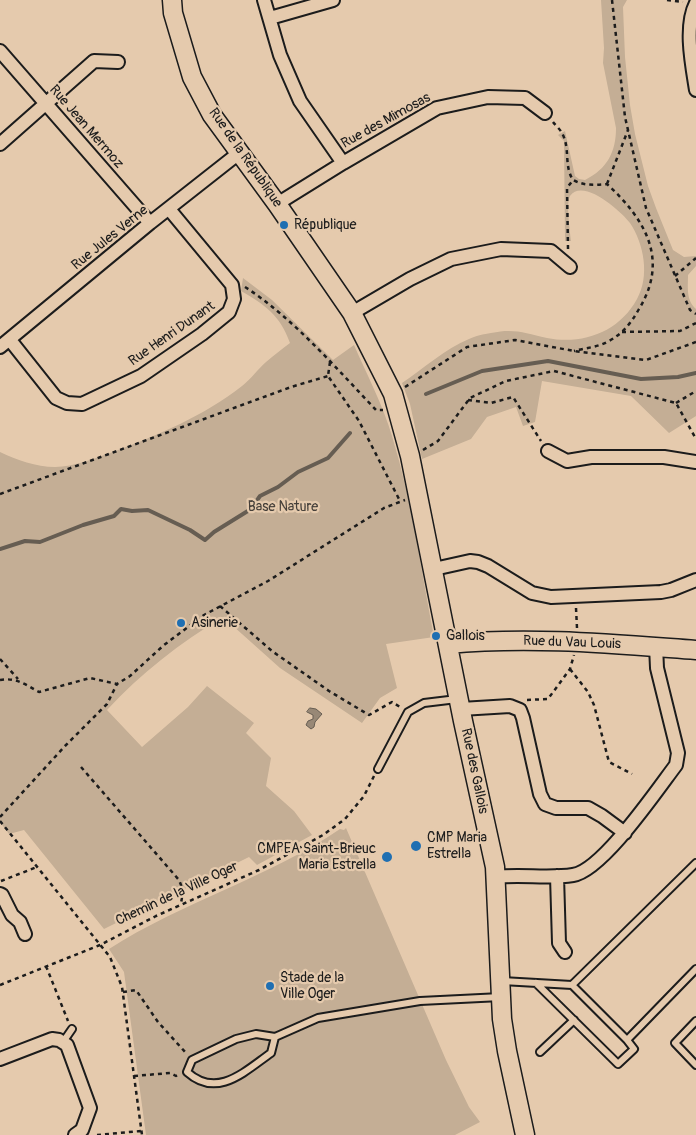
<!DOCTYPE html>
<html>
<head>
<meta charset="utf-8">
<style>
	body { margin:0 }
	canvas { display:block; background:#e5caad }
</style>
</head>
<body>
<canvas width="696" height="1135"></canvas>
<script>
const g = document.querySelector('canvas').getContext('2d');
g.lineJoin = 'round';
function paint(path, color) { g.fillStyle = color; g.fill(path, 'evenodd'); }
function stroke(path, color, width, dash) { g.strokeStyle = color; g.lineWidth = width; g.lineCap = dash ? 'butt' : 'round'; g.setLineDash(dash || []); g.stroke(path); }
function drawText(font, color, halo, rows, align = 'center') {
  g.font = font + ' Pangolin,sans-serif'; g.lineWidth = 4.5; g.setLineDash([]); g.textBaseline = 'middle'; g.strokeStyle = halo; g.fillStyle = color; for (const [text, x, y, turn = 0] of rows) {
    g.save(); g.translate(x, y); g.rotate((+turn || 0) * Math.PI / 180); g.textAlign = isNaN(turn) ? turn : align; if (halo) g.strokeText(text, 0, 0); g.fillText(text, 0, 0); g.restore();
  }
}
const green = new Path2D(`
	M601 0H627L623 7 625 57 630 105 635 134 648 186 656 208 673 250 684 257 696 256V266L688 275C688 288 686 300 696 309V416L669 433 631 396 542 381 535 422 523 426 516 407 487 417 471 439 422 459 410 404 402 383C423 369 446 348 469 339 475 336 484 334 491 333 514 328 525 333 547 338 583 345 619 332 637 299 650 276 644 244 630 223 622 212 583 177 570 196 566 203 570 231 571 241H565L564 141 558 135 565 131 575 176 579 179 585 180C607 169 616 152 616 128L603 63 604 48Z
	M243 278 272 300 333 360 354 345C367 375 383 405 392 436 412 501 421 570 434 637L386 644 397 688 380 698 362 723 280 668 223 617C180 643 141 673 107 710L142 747 188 707 207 686 254 723 246 733 271 758 266 786 294 811 312 835 257 865 249 857 104 929 24 830 9 834 0 822V452C17 460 36 467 55 467 74 467 95 458 113 452 158 435 204 416 242 386 251 379 258 369 266 362 274 355 282 349 290 343 280 315 265 305 241 291Z
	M346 828 446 1060 469 1107 480 1122 455 1135H146L124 972 109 949C182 902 268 878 340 829L344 830Z`);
const water = new Path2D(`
	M310 708 316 709 322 714 315 722 314 727 311 729 306 725 308 721 313 719V715L307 712Z`);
const stream = new Path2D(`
	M426 394 482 371 548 361 641 379 678 377 696 373
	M0 549 25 541 40 542 83 525 114 516 121 509 132 511 148 510 190 530 205 540 214 532 251 509 260 496 278 487 298 472 328 458 350 433`);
const path = new Path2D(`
	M612 0 625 117 646 208 690 310 696 314
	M667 0 683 2
	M553 122C556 126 561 130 563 135 570 150 564 166 573 180
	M607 184 628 130
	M568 249 567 188 573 180C584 186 595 185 607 184 646 220 669 260 639 309 631 323 623 334 607 342 598 347 585 348 574 351
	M675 276 696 258
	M245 287C292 317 337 369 376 410H383
	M622 332 680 331 696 323
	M330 362 328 376 359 421 400 501
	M405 387 467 347 515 340 574 351 646 360 696 342
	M468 400 491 403 513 397 541 441
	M676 403 696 391
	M423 450 438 441 470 398 506 381 554 371 676 403 696 439
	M0 494 291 387 328 376
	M220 606 272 651 329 691 369 715 392 702 400 707
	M576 608 577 628
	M0 659 18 679
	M570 669 588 692 594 705 609 762 632 774
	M0 680C16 677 26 685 39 692L90 678 117 684 130 676 164 645 204 615 268 581 384 508 405 500
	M527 700 548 699 570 669 574 655
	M81 767 179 880 183 890 181 904
	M0 817 65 746 107 704 117 684
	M0 821 110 957 122 987 142 1135
	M1 881 37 867
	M46 966 68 1021
	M0 985 100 945 156 916 259 870 323 835 345 819 364 796 374 776
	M123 992 136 990 158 1022 186 1053
	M134 1076 170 1073 176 1076 178 1075
	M97 1135 141 1131`);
const lane = new Path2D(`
	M378 769 408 712 424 703 457 699
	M502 981 572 985 627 1040 696 969
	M536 983 618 1064 634 1049 627 1040
	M572 985 696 863
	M696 1021 675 1043 696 1065
	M275 1037 271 1053C244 1072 217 1099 187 1072L192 1060 236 1039 256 1034 275 1037 318 1018 420 1001 501 997
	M63 1042 72 1029
	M540 1052 574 1020`);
const street = new Path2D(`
	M264 0 280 55 300 101 343 163
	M696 3C684 26 692 65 696 90
	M270 18 333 0
	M0 51 150 223
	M0 144 94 61 118 62
	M277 204 343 163 437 108 488 97 525 98 545 113
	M352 313 410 279 451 259 501 249 551 251 570 267
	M10 340 56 398 67 403 82 404 141 376 202 334 229 312 234 299 232 285 169 209
	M0 347 150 223 239 153
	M548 451 567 461 591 457H664L696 462
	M434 569 470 561 478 562 488 566 532 593 551 597 661 592 671 590 696 580
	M461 709 510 706 520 710 523 718 540 794 545 804 556 808H588L602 816 625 833
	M557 876 559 943 565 952
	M496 877C522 874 548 879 573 875 602 871 657 790 676 765L678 753 657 668 656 646
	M0 894 2 895 12 915 20 922 25 934
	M0 1059 52 1039 59 1040 67 1045 90 1108 82 1130 75 1135`);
const secondary = new Path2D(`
	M172 0 173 13 192 77 212 115 277 204 352 313 393 394 410 456 463 721 495 867 502 1019 507 1051 525 1135
	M448 644C531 636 614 644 696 650`);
const markers = [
	[284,225,5,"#1f6fb2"],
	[181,623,5,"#1f6fb2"],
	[436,636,5,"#1f6fb2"],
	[416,846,6,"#1f6fb2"],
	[387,857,6,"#1f6fb2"],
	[270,986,5,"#1f6fb2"]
];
const streetNames = [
	["Rue des Mimosas",386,121,-29],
	["Rue Jean Mermoz",86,127,49],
	["Rue de la République",245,158,55],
	["Rue Jules Verne",110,238,-39],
	["Rue Henri Dunant",172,334,-35],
	["Rue du Vau Louis",572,643,2],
	["Rue des Gallois",474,771,78],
	["Chemin de la Ville Oger",177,894,-25]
];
const poiNames = [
	["République",294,225],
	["Asinerie",191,623],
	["Gallois",446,636],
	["CMP Maria",427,838],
	["Estrella",427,854],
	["CMPEA Saint-Brieuc",376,849,"right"],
	["Maria Estrella",376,865,"right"],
	["Stade de la",280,978],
	["Ville Oger",280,994]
];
const parkNames = [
	["Base Nature",283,507]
];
paint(green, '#c4ae95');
paint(water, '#988876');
stroke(water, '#665d52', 1);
stroke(stream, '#665d52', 4);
stroke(lane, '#1c1c1c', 10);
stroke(street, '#1c1c1c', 16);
stroke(secondary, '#1c1c1c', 21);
stroke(path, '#1c1c1c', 2.5, [4, 4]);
stroke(lane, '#e5caad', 6);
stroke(street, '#e5caad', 12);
stroke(secondary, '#e5caad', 18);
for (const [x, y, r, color] of markers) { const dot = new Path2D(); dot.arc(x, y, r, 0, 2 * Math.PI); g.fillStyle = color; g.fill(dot); stroke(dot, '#e5caad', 2); }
drawText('14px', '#1c1c1c', '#e5caad', streetNames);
drawText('14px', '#1c1c1c', '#e5caad', poiNames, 'left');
drawText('14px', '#46403a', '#e5caad', parkNames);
</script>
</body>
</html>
